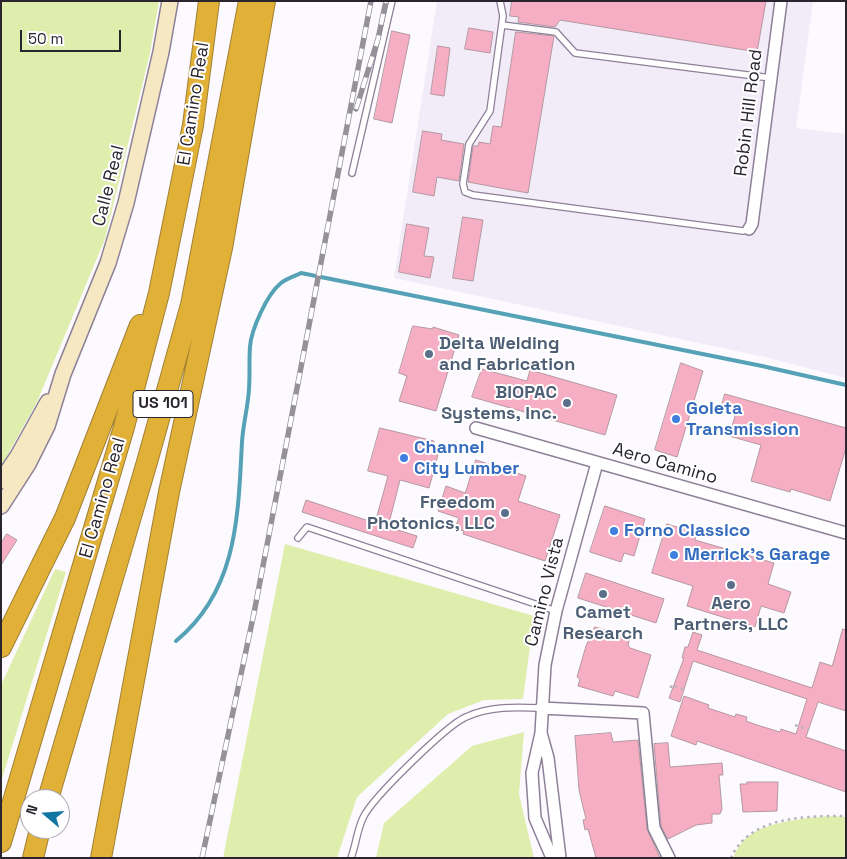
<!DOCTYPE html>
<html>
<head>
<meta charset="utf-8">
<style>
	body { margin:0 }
	#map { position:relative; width:847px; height:859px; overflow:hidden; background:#fcf9ff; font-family:"Space Grotesk",sans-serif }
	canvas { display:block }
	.frame { position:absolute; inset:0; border:2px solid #29242d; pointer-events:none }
	.north { position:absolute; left:20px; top:789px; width:50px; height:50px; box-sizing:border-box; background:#fff; border:1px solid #a9a7ab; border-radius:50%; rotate:288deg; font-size:14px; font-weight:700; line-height:20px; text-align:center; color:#29242d }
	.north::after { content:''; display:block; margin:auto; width:18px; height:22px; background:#1076a2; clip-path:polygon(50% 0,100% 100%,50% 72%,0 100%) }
	.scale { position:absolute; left:20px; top:30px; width:101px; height:22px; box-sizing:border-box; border:2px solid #29242d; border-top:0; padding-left:6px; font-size:15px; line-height:18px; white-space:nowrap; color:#29242d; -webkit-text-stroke:4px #fff; paint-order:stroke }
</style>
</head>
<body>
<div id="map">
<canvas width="847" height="859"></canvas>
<div class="frame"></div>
<div class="north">N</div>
<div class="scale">50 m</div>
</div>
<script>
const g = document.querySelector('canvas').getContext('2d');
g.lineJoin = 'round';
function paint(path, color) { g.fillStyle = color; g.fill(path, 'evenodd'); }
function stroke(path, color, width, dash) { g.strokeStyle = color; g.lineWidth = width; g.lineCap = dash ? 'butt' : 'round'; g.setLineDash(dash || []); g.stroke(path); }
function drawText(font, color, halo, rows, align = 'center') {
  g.font = font + ' "Space Grotesk",sans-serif'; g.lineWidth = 4; g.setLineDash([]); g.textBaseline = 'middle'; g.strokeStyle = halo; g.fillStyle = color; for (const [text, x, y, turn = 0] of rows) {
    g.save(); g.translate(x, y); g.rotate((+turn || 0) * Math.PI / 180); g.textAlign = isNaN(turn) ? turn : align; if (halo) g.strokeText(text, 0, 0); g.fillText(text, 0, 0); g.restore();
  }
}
const built = new Path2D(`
	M437 1H813L796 128 846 134V378L765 357 394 278Z`);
const green = new Path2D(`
	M1 1H159L150 53 105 239 37 402 1 467Z
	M285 544 534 616 523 699 484 700 448 714 357 797 337 858H223Z
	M55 569 66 572 1 782V685Z
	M524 732 519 794 534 858H376L384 823 472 746Z
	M846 817V858H733C738 846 744 838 755 832 773 821 825 814 846 817Z`);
const stream = new Path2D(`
	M176 641C238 590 238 515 242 442 243 424 248 407 249 389 250 375 249 361 250 347 251 330 267 294 281 283 286 279 295 276 301 273L762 366 846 385`);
const building = new Path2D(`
	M512 1H766L757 52 560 20 555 27 518 22 519 17 510 16Z
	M469 28 493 32 490 53 465 49Z
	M392 31 410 35 392 123 374 119Z
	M516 32 554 36 528 193 468 182 473 146H478L479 142 490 144 493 126 501 127Z
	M438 46 450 48 444 96 431 94Z
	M423 131 442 134 441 140 464 144 459 181 437 177 434 196 413 192Z
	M463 217 483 220 473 281 453 278Z
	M407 224 429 228 424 256 434 257 430 278 399 272Z
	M413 326 433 329V327L459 335 436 411 399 401 407 376 399 373Z
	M681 363 703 371 677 457 655 450Z
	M482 369 527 381 530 370 617 395 605 435 472 397Z
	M725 394 846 428V448L830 501 791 489 790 492 751 481 761 445 729 436 736 413 721 408Z
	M380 428 434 441 431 453 438 455 429 488 400 480 388 527 417 536 413 548 302 512 306 500 375 523 388 476 368 471Z
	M476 460 526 476 518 501 560 515 545 561 463 534 464 531 455 528 459 518 438 511 446 486 465 493Z
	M605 506 645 519 634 556 624 553 621 562 590 552Z
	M667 524 697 533 695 540 774 563 768 584 791 592 784 613 761 606 755 627 687 606 693 586 652 573Z
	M7 534 17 540 1 565V543Z
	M586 573 664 599 656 623 578 598Z
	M595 627 630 637 628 645 630 648 651 655 638 698 615 691 613 696 578 686 580 679 577 677 586 646Z
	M843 629 846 630V711L818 702 806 737 846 751V792L697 741 696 745 671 736 684 696 709 705 708 708 735 717 736 714 747 717 746 721 757 725 780 732 781 729 796 734 807 699 693 661 680 702 669 698 684 658H682L685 647H688L693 632 702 635 697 650 812 688 820 662 832 666Z
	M611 733 613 742 638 740 647 829 660 858H596L588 829 585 830 583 820 586 819 579 790 575 736Z
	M668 743 670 767 722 763 723 775H719L722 809 720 814H712V823L696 825 668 839 661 826 654 744Z
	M747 782H778L777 811 743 812 740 784H747Z`);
const path = new Path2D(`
	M671 688V685L686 690
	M795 725 809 730
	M731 858C749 816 806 816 846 816`);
const lane = new Path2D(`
	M500 1 503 16 490 111 469 144 463 184 465 192 473 195 743 231 749 229
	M502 25 556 32 575 53 771 78
	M352 173 392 1
	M298 538 307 527 556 611
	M351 858C356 845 357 830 363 818 371 799 447 725 466 717 489 706 516 707 541 708`);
const street = new Path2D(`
	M749 229 752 224 781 1
	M476 428 846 533
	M541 708 643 713 654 828 669 858
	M541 733 548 758 560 858
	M552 858 535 818 532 773 541 733 545 665 556 611 597 463`);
const secondary = new Path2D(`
	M1 481 18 456 48 402
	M1 506 28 464 47 426 63 374 108 263 126 203 161 52 170 1`);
const highway = new Path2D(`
	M1 647 65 518 140 325
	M48 799 147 462 191 305 249 1
	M1 842 124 427 159 293 193 125 209 1
	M33 858 40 829
	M101 858 169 492 222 248 265 1`);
const rail = new Path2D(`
	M356 109 378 39 386 1
	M202 858 254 613 371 1`);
const markers = [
	[429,354,5,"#5c6f8a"],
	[567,403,5,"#5c6f8a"],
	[676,419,5,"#3f7fe0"],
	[404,458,5,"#3f7fe0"],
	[505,513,5,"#5c6f8a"],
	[614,531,5,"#3f7fe0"],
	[674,555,5,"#3f7fe0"],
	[731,585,5,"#5c6f8a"],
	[603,594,5,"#5c6f8a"]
];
const shields = [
	[163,404,60]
];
const shieldNames = [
	["US 101",163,404]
];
const streetNames = [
	["El Camino Real",194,104,-81],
	["Robin Hill Road",749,113,-83],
	["Calle Real",109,186,-76],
	["Aero Camino",665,464,16],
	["El Camino Real",103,498,-74],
	["Camino Vista",545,592,-76]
];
const serviceNames = [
	["Delta Welding",439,344,"left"],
	["and Fabrication",439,365,"left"],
	["BIOPAC",557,393],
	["Systems, Inc.",557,414],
	["Freedom",495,503],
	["Photonics, LLC",495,524],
	["Aero",731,604,"center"],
	["Partners, LLC",731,625,"center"],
	["Camet",603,613,"center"],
	["Research",603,634,"center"]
];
const shopNames = [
	["Goleta",686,409],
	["Transmission",686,430],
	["Channel",414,448],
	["City Lumber",414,469],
	["Forno Classico",624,531],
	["Merrick's Garage",684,555]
];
paint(built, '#f2ebf8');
paint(green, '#dfedad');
stroke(stream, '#55a2b7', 4);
paint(building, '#f5aec3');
stroke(building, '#b698a1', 1);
stroke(lane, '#8d8198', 8);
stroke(street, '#8d8198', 14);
stroke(secondary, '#8d8198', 18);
stroke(highway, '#a18034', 22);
stroke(path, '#b7b3ba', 2.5, [2.5, 4]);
stroke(lane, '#fff', 5.5);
stroke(street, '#fff', 11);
stroke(secondary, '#f6e8c3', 15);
stroke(highway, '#e1b137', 20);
stroke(rail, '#959198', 5.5);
stroke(rail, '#fff', 4, [11]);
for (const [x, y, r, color] of markers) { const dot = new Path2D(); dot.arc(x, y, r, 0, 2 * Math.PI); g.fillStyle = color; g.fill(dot); stroke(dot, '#fff', 2); }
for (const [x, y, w] of shields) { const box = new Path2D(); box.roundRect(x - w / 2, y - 13.5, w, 27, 4); g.fillStyle = '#fff'; g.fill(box); stroke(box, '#29242d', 1); }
drawText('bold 16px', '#29242d', null, shieldNames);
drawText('18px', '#29242d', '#fff', streetNames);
drawText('bold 18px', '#4e5e75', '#fff', serviceNames, 'right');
drawText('bold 18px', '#366cbe', '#fff', shopNames, 'left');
</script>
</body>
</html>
